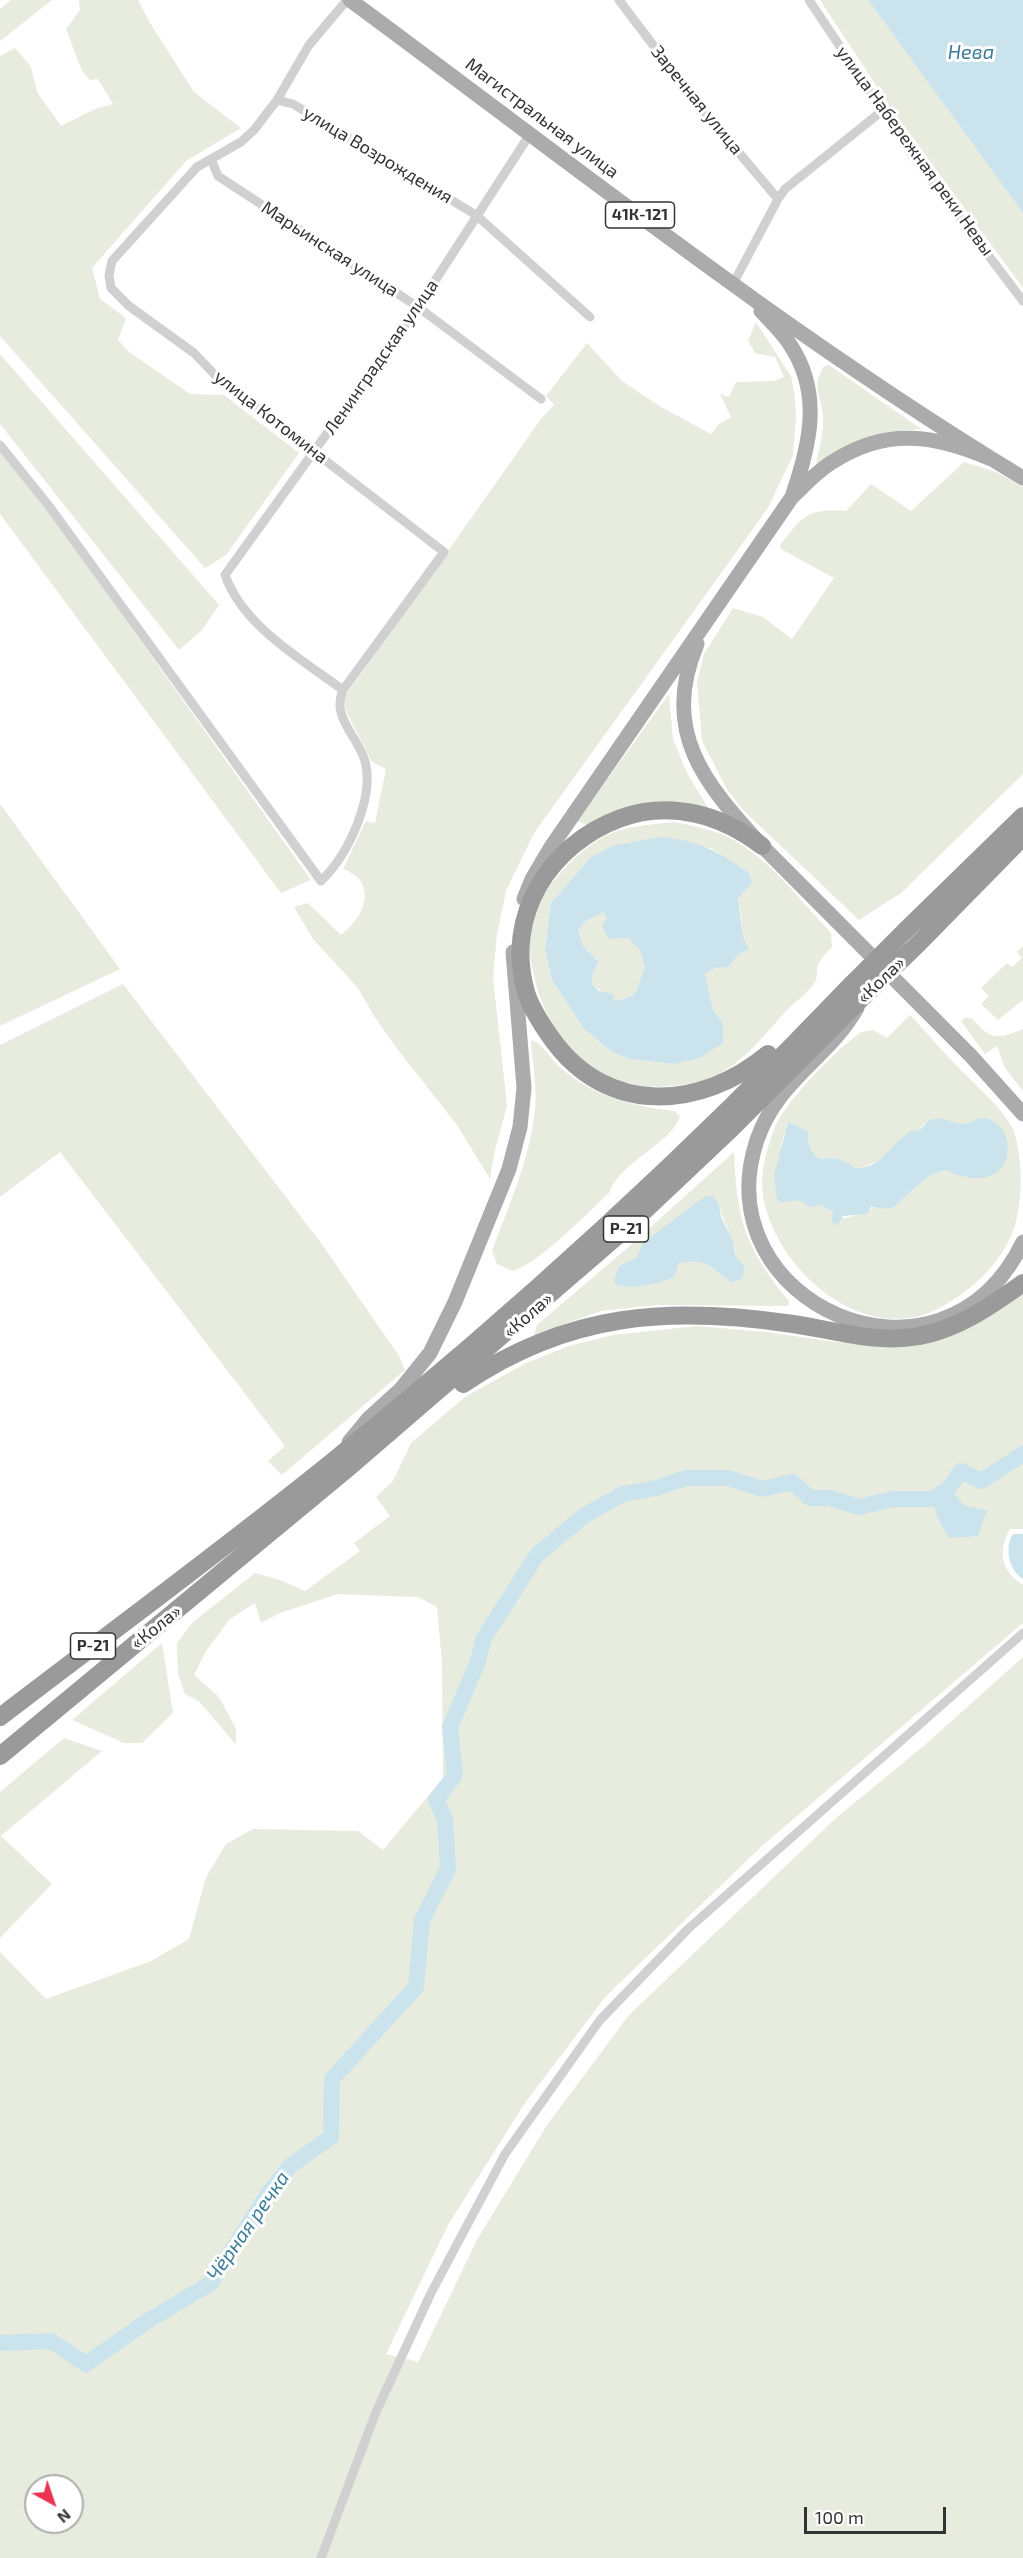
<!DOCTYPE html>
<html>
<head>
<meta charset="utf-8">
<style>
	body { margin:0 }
	#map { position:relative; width:1023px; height:2558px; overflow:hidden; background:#fff; font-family:"Exo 2",sans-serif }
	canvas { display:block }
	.north { position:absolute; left:24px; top:2474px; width:60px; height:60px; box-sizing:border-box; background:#fff; border:2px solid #adadad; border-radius:50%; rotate:140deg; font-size:16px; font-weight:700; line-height:24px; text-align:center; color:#333 }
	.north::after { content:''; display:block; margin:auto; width:21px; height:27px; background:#eb3451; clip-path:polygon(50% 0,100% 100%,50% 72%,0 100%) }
	.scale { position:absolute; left:804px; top:2507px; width:142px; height:27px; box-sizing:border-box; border:3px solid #333; border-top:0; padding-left:8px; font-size:18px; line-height:21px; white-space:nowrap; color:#333; -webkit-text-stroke:4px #fff; paint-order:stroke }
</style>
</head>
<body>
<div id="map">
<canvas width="1023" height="2558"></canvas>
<div class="north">N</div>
<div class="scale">100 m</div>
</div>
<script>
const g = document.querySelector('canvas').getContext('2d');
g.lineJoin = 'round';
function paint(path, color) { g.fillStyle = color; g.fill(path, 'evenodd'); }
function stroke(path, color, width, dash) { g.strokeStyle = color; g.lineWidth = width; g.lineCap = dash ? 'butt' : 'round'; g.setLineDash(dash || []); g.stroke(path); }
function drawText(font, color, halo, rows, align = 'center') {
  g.font = font + ' "Exo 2",sans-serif'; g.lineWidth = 6; g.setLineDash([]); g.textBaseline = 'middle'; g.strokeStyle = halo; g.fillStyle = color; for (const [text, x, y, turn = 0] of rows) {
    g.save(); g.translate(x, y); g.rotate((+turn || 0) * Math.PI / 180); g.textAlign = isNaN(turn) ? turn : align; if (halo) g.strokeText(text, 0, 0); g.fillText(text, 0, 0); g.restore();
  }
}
const green = new Path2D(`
	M11 0H52L0 41V9Z
	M79 0H138L150 23 194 92 241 128 186 161 92 268 100 299 126 318 118 340 129 352 190 394 224 395 299 453 226 555 205 568 0 336V56L15 48 31 67 37 92 61 126 95 109 113 104 98 79 90 80 82 71 66 29 80 10Z
	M820 0H868L1023 213V288L891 108Z
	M756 322 791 376 795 397 796 418 793 455 768 508 534 833 506 891 497 934 493 977 507 1106 494 1154 490 1179 457 1125 398 1050 374 1016 358 988 313 939 294 907 308 903 341 935C357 923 374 898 359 879 355 874 348 871 343 869L366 821 375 823 386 769 372 762 346 711 344 698 541 419 554 405 546 396 587 343 622 381 661 407 711 434 719 424 731 417 720 394 729 397 736 382 774 381 784 377 775 357 755 353 748 341Z
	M0 354 219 605 202 630 179 650 0 424Z
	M829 365 914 424 922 429C876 432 855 442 816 464 819 448 824 433 823 416 821 393 811 388 824 366Z
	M0 450 46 508 311 880 281 893 0 514Z
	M964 462 996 472 1023 487V774L901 893 859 920 744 811 727 789 702 741 697 683 704 654 733 608 763 617 792 639 834 578 781 549 780 545C803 516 807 508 846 511L871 484 911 511Z
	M669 694 673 739 687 773 710 811 587 825 577 821Z
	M0 804 120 969 0 1026Z
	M674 822C694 826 715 830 732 839 769 859 797 897 826 927L831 933 832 947C827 952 821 958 818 965 816 971 818 978 815 982 808 993 795 1002 786 1011 763 1036 744 1063 712 1077 701 1083 685 1084 672 1086 602 1093 551 1045 535 980 530 961 527 941 532 922 538 899 552 881 568 865 583 849 603 834 625 829 640 825 658 824 674 822ZM711 848 749 873 752 883 738 898C743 928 746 942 728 968L719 967 705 973 713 1010 723 1023 673 1064 630 1059 612 1052 584 1029 552 980 545 948 551 903 590 858Z
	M603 911 640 950 645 968C634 989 644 996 614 1001L592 984 593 972 599 962 583 946 578 930 587 920Z
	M1023 946V1000L998 1020 981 1004 989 996 981 988 1007 963 1012 967 1022 958 1017 952Z
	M123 984 321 1243 399 1356 405 1370 282 1475 268 1461 285 1446 60 1152 0 1197V1045Z
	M910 1015C930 1036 948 1058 969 1078 984 1093 1003 1110 1013 1129 1023 1158 1023 1196 1015 1226 1006 1252 989 1273 967 1290 953 1301 934 1313 915 1317 847 1331 777 1264 764 1201 759 1176 766 1150 775 1127 785 1102 838 1048 860 1033 863 1031 869 1031 873 1030L887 1038ZM979 1118 946 1170 929 1176 891 1209C869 1203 871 1213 854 1216 845 1218 839 1218 831 1221L833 1212 821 1205 796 1199 781 1145 788 1122 812 1153 820 1159C832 1156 846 1159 855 1168 874 1169 904 1141 920 1130L923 1124 943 1119 956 1125 970 1124Z
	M966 1017C972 1018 974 1020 978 1025 993 1042 1004 1036 1023 1029V1091L1005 1068 997 1046 985 1054 961 1021Z
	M532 1040C544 1045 552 1061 562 1069 594 1097 633 1106 674 1111L680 1116C672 1144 620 1161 609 1193 587 1213 539 1264 512 1271L497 1264 492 1251C509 1205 530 1159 535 1109 537 1088 533 1066 531 1044Z
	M734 1152C737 1221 745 1247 789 1301L788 1306 658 1305 601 1311 534 1335 537 1325 632 1244ZM704 1197 719 1204C721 1220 737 1243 735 1255 734 1262 728 1271 725 1278L712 1268 696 1259 679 1263 639 1285 622 1287 619 1266 637 1257Z
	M1023 1292V1529H1010C998 1551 1000 1570 1023 1585V1623L763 1845 606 1996 525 2103 448 2225 386 2354 418 2362 478 2238 547 2125 629 2015 836 1818 926 1744 1023 1657V2558H0V1952L46 1999 151 1961 189 1939 206 1877 226 1844 253 1829 358 1831 383 1850 443 1778 442 1664 437 1607 418 1597 338 1594 280 1613 261 1623 255 1603 230 1619 206 1651 194 1675 219 1697 236 1729V1745L199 1701 185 1694 178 1674 177 1643 193 1622 255 1573 280 1580 305 1591 360 1551 354 1543 390 1516 376 1497 393 1481 411 1443 465 1397 526 1363 569 1346 613 1335 697 1326 766 1332 836 1342 895 1345ZM36 2486H72V2522H36Z
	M162 1643 173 1713 142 1743H124L72 1720Z
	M64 1738 102 1751 1 1836 52 1884 0 1938V1792Z`);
const water = new Path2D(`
	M868 0H1023V213Z
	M660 837C700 841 716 850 749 873L752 883 738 898 743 938 749 949 738 954 728 968 719 967 705 973 713 1010 723 1023V1043L700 1058 673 1064 630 1059 612 1052 584 1029 552 980 545 949 551 903 590 858 612 846ZM603 912 607 918 602 926 609 939 628 938 640 950 645 968C634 989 643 997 614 1001L613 994 599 991 592 984 593 972 599 962 583 946 578 930 587 920Z
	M979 1118C1021 1115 1023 1205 945 1170L929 1176 891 1209 871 1207 867 1214 843 1216 838 1225 831 1221 833 1212 821 1205 809 1207C800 1198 795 1200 783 1203L777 1199 774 1175 788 1122 808 1131C808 1145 808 1151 820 1159 832 1156 846 1159 855 1168 882 1170 892 1140 912 1131 916 1129 917 1132 921 1129 924 1125 926 1122 931 1120 949 1113 956 1133 979 1118Z
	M713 1196 719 1204 721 1217 733 1241 735 1255 745 1268 742 1279 732 1282C710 1269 708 1257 679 1263L674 1277C657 1284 633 1290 616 1285L614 1280 619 1266 637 1257 643 1243 704 1197Z
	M949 1488 965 1506 987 1510 978 1536 949 1538 937 1517 931 1490Z
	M1013 1534H1023V1579C1009 1571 1004 1547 1013 1534Z`);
const river = new Path2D(`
	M0 2343 51 2341 86 2364 146 2322 211 2283 267 2195 290 2166 331 2137 332 2079 416 1987 422 1920 448 1869 445 1819 436 1800 455 1775 450 1727 477 1664 484 1638 537 1555 585 1515 623 1494 656 1488 686 1478H728L762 1489 792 1482 810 1498H830L859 1507 893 1499H933L949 1488 961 1471 981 1481 1023 1454`);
const street = new Path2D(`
	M619 0 696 102 778 199
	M809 0 913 156 1023 301
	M277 100 293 104 476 215 590 317
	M211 159 218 176 418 307 541 399
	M733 284 778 199 785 189 882 111
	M0 445 49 506 321 881C348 855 375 798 365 761 357 735 331 717 343 690L444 552 217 377 194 353 129 306 111 288 109 275 112 261 197 167 241 142 254 130 277 100 309 45 347 0
	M343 690C301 659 243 626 225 575L418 307 530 134
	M321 2558 376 2412 431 2293 505 2154 600 2020 688 1929 1023 1633`);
const primary = new Path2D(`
	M350 0C571 163 788 336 1023 478
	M761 311C771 322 783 333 791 346 822 394 810 444 793 494
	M697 644C660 732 705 784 762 846L971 1056 1023 1114
	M524 899 532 879 551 847 792 497C805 485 818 470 834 461 887 427 936 435 991 459
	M857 1008C828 1059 778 1079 757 1140 702 1303 941 1411 1023 1242
	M349 1442 369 1418 401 1389 430 1353 455 1302 509 1169 520 1127 524 1088 513 952`);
const highway = new Path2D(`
	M762 846C722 815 671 800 621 818 550 844 504 915 526 992 531 1009 542 1025 552 1039 607 1116 701 1110 768 1054
	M905 931 1023 816
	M918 944 1023 837
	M463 1384C569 1312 670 1306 793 1324 834 1330 876 1344 919 1336 957 1330 992 1305 1023 1283
	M0 1717C111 1632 223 1550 332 1462 515 1314 690 1154 852 984
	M0 1756 348 1468 623 1231 731 1129 864 996`);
const highwayBridge = new Path2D(`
	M852 984 905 931
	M864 996 918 944`);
const shields = [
	[640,215,69],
	[626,1229,45],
	[93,1646,45]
];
const shieldNames = [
	["41К-121",640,215],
	["Р-21",626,1229],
	["Р-21",93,1646]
];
const streetNames = [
	["Заречная улица",697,100,51],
	["Магистральная улица",542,118,37],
	["улица Набережная реки Невы",915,151,54],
	["улица Возрождения",378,155,31],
	["Марьинская улица",330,249,33],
	["Ленинградская улица",381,357,-55],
	["улица Котомина",271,417,38],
	["«Кола»",881,980,-44],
	["«Кола»",528,1315,-41],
	["«Кола»",156,1627,-39]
];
const waterNames = [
	["Нева",971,52],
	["Чёрная речка",248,2226,-55]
];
paint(green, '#e7ecde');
paint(water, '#cbe3ed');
stroke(river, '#cbe3ed', 16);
stroke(street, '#d0d0d0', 9);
stroke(primary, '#ababab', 15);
stroke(highway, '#9a9a9a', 18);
stroke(highwayBridge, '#9a9a9a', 18);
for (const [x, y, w] of shields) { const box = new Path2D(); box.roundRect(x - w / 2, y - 13, w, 26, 4.5); g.fillStyle = '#fff'; g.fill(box); stroke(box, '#333', 1.5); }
drawText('bold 16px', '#333', null, shieldNames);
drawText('18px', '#333', '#fff', streetNames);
drawText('italic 20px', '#3c7d99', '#fff', waterNames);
</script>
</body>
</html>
